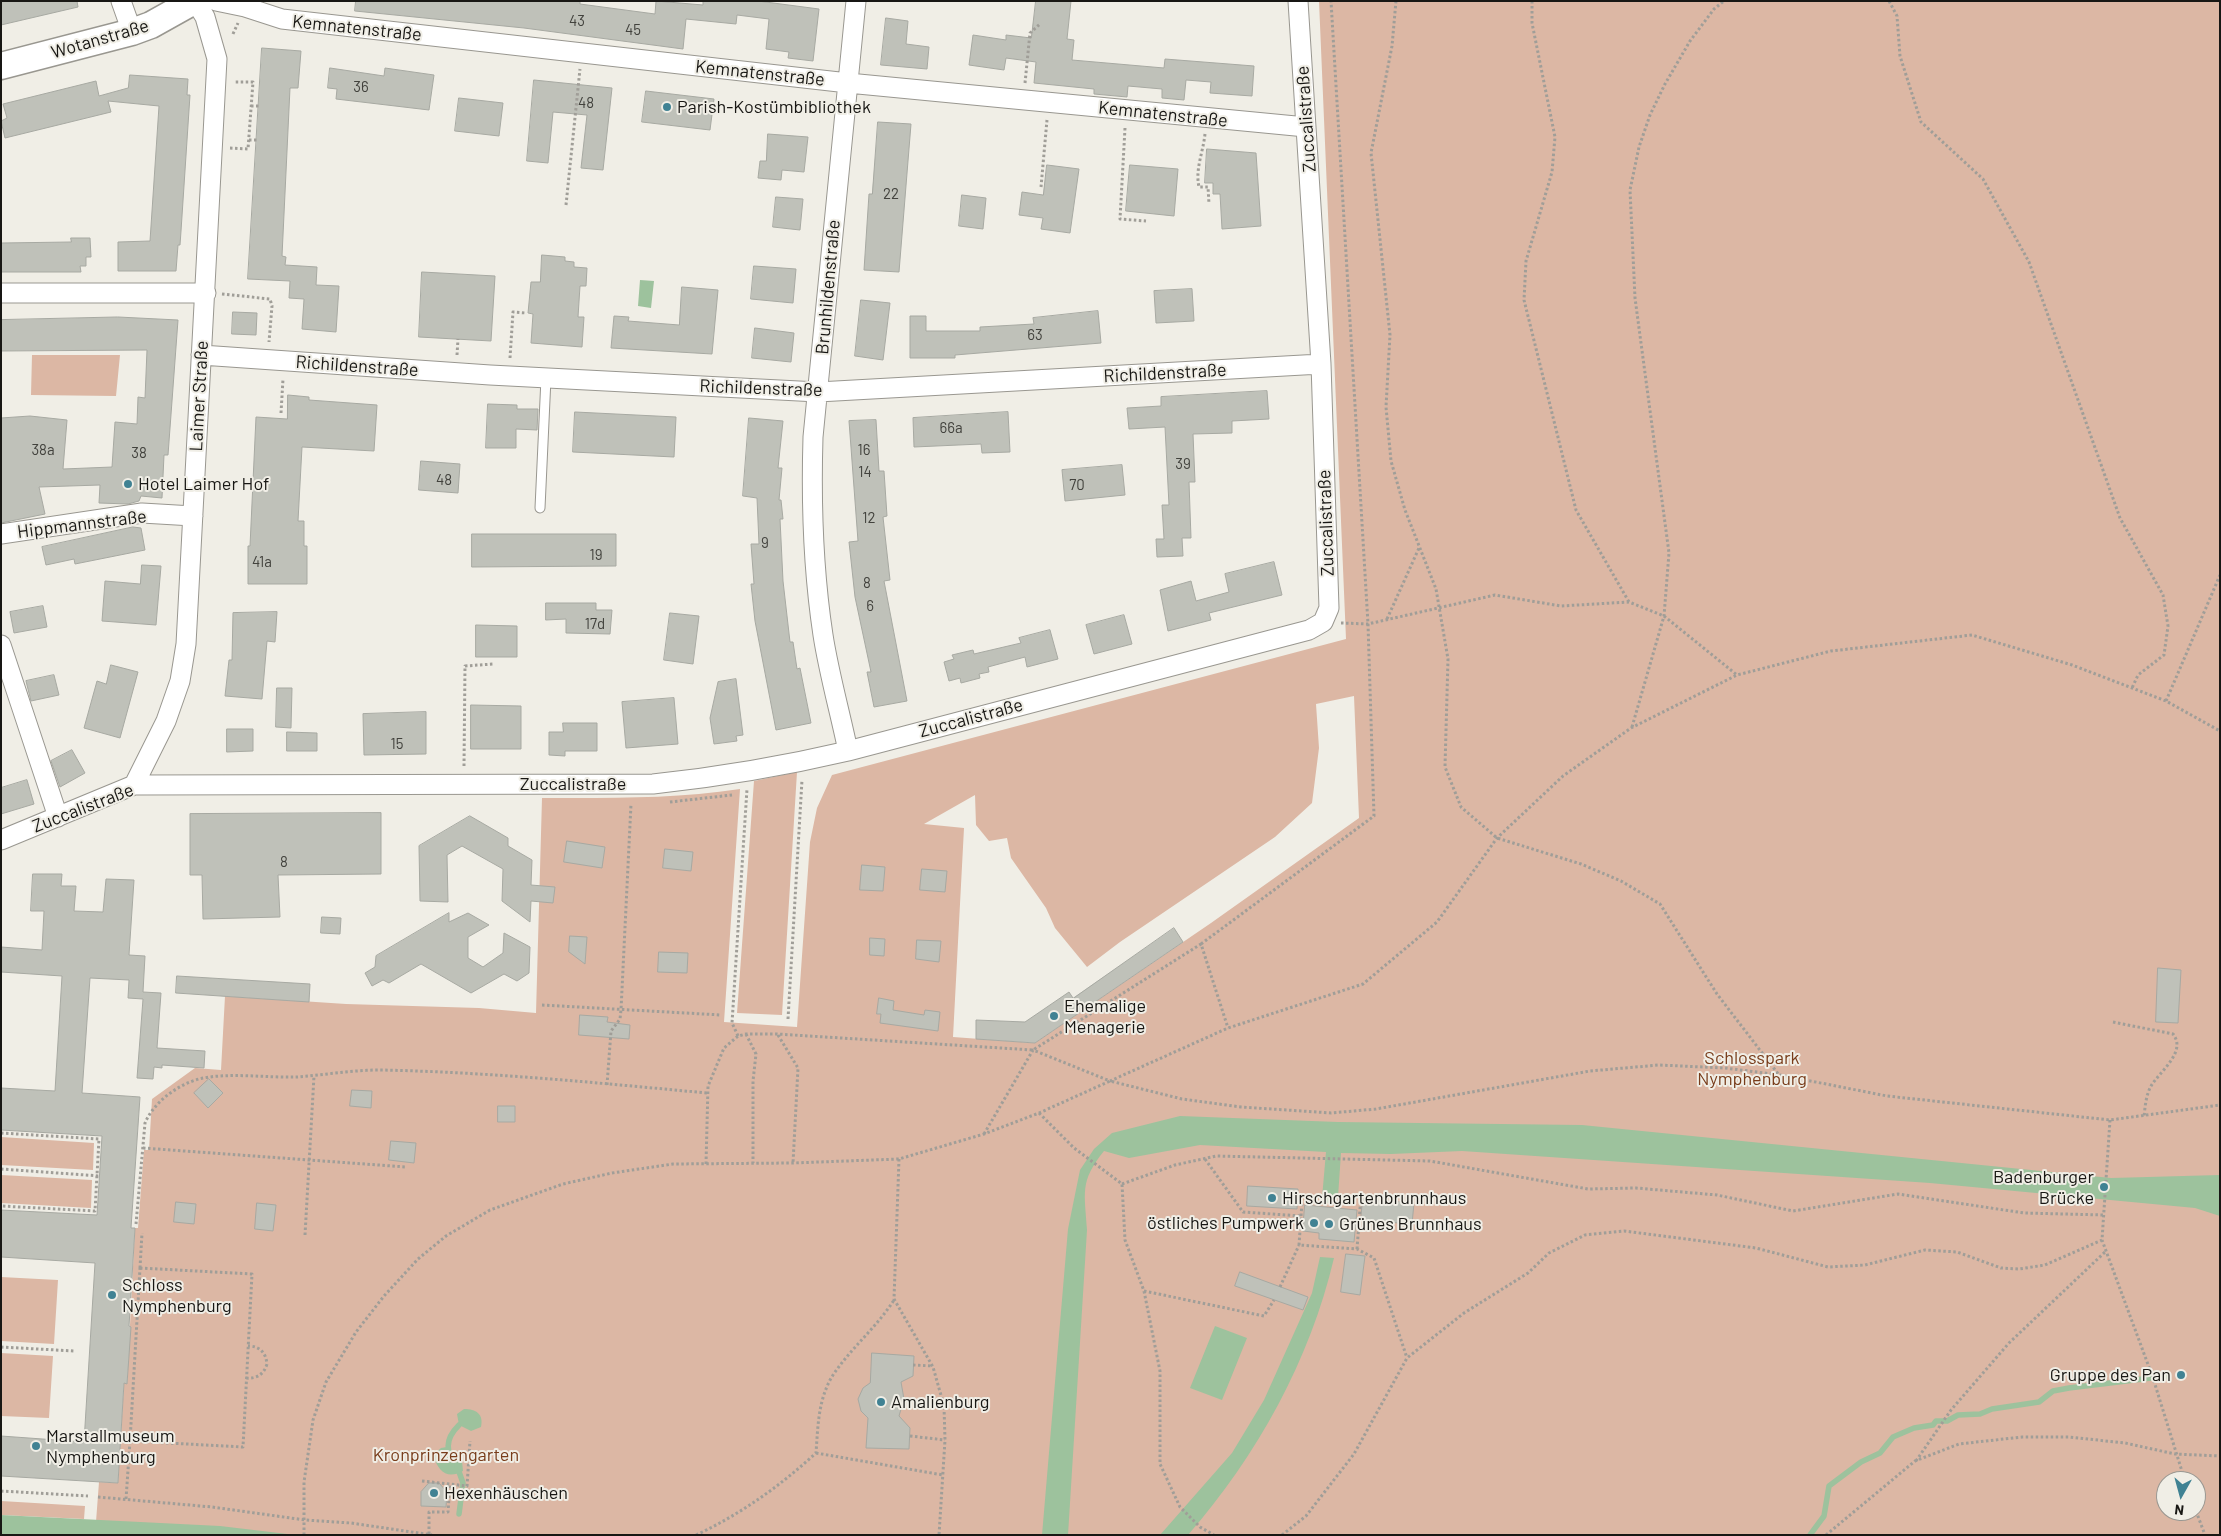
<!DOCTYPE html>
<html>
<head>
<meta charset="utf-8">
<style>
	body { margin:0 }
	#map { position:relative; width:2221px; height:1536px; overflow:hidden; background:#f0eee6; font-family:Barlow,sans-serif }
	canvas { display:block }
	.frame { position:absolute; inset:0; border:2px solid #181714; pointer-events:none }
	.north { position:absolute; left:2156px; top:1471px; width:50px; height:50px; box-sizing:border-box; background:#f0eee6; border:1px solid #9a9892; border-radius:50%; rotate:187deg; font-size:14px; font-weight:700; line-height:20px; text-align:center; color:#181714 }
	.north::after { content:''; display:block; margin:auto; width:18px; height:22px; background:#408293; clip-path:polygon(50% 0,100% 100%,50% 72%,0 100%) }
</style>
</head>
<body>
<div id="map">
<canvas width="2221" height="1536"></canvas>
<div class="frame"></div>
<div class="north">N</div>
</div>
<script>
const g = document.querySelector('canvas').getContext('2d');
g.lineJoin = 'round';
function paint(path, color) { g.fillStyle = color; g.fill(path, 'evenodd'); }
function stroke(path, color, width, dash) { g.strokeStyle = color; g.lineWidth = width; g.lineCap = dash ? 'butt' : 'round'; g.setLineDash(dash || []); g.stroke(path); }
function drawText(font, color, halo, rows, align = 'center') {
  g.font = font + ' Barlow,sans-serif'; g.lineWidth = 4; g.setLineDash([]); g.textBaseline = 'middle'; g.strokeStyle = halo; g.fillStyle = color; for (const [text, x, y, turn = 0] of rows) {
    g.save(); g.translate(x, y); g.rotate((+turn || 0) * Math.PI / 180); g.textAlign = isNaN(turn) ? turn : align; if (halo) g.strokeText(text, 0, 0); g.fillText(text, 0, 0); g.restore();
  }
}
const green = new Path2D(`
	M1319 1H2220V1535H95L99 1482 118 1483 124 1383H127L135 1228H138L144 1150H149L152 1099 195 1068 221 1070 225 996 346 1004 479 1008 536 1013 542 798C609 798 674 799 740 789L724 1022 797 1027 810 842 817 808 832 775 1346 639ZM1354 696 1359 818 1211 923 1035 1043 953 1037 964 828 924 824 975 795 976 825 989 841 1007 838 1011 858 1046 908 1055 928 1087 967 1120 942 1275 837 1312 803 1319 748 1316 704ZM2166 1481H2196V1511H2166Z
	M32 355H120L116 396 31 395Z
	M797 772 782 1015 737 1013 754 781Z
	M1 1137 94 1143 93 1170 1 1165Z
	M1 1175 92 1180 91 1208 1 1203Z
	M1 1277 58 1280 54 1344 1 1341Z
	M1 1353 53 1356 49 1418 1 1416Z
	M1 1501 85 1506 84 1519 1 1515Z`);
const water = new Path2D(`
	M640 280 654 281 651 308 638 306Z
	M1180 1116 1338 1122 1582 1125 2111 1178 2220 1175V1216L2195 1208 1930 1183 1462 1151 1391 1154 1341 1153 1338 1197 1333 1203H1327L1322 1198 1326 1152 1200 1145 1129 1158 1104 1151C1079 1182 1085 1193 1087 1230L1068 1535H1042L1068 1229 1080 1170 1094 1149 1112 1133Z
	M1320 1257 1334 1258C1310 1360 1257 1456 1188 1535H1160L1232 1453 1264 1400 1312 1293Z
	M1215 1326 1247 1338 1222 1400 1190 1388Z
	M464 1409C476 1409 484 1414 481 1427L471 1431 459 1425 457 1414Z
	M447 1447 462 1461 463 1471C447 1480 438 1471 433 1455L441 1448Z
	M1 1515 220 1526 296 1535H1Z`);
const stream = new Path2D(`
	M2156 1377 2167 1376
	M450 1454C445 1443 451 1433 459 1425
	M457 1466 463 1483 459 1514
	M1810 1535 1824 1516 1829 1486 1861 1462 1880 1453 1893 1437 1914 1428 1933 1425 1936 1421H1947L1958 1415 1980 1414 1992 1409 2039 1402 2053 1391 2069 1388 2151 1378`);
const building = new Path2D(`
	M1 1H77L78 7 1 25Z
	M356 1H580V4L655 14 656 1 703 5V1H758L819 9 813 61 788 58 789 52 766 49 769 19 737 15 736 24 686 19 683 49 524 28 355 11Z
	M1036 1H1071L1067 39 1074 40 1072 60 1164 68 1165 59 1254 66 1252 96 1210 93 1211 82 1186 80 1184 100 1162 98V89L1128 86 1127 97 1094 94V89L1034 83 1036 62 1006 58 1004 70 969 65 973 35 1006 40V35L1031 38Z
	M886 18 908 21 906 44 929 47 927 69 881 65Z
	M262 48 301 51 298 88H290L282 256 286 257 285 265 317 267 316 285 339 286 336 332 302 329 304 299 289 298 290 281 248 279Z
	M330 68 384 76 385 68 434 75 429 110 336 99 337 89 328 88Z
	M130 75 188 79 187 95H190L181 231 180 245H178L176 271H118V242L150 241 159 106 108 101 111 112 5 138 1 121 7 118 3 104 96 81 99 96 128 88Z
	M534 80 612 88 603 170 581 168 587 115 553 112 548 163 527 161Z
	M646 91 714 99 710 130 642 122Z
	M459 98 503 103 499 136 455 131Z
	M878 122 911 124 899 272 864 270 869 194H872Z
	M768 134 808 137 804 172 782 170 781 180 758 178 760 161H766Z
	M1207 149 1256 153 1261 226 1222 229 1220 194H1213V183H1205Z
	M1047 165 1079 169 1070 233 1041 229 1043 218 1019 215 1022 192 1043 195Z
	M1130 165 1178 169 1174 216 1126 211Z
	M962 195 986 198 983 229 959 226Z
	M776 197 803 199 800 230 773 227Z
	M71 238H90L91 257H86V266H80L81 272H1V243L71 242Z
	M542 255 565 257V261L574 262V267L587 268 586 286H580L578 317H584L582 347 531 343 533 314 528 313 531 282H540Z
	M754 266 796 269 793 303 751 299Z
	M422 272 495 276 491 341 419 337Z
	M682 287 718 290 712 354 611 348 614 316 629 317 628 321 679 325Z
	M1192 289 1194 321 1156 323 1154 291Z
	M861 300 890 303 883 360 855 356Z
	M1098 311 1101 343 955 355V358H910V316H926V331H980V327L1034 324 1033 318Z
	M233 312 257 313 256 335 232 334Z
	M118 317 178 320 168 455H164L162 498 141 496 139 501 128 504 99 503 100 485 39 487 45 514 1 523V418L30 416 67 420 63 469 112 467 115 422 137 424 138 397 145 398 147 350 1 351V320Z
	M755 328 794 333 791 362 752 358Z
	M1267 391 1269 419 1232 421V433L1193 434 1195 482H1189L1191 538H1182L1183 556 1157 557 1156 539H1164L1162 505H1169L1165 427 1129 429 1127 408 1161 406V397Z
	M288 395 309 397V400L377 405 374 451 302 447 298 521H304V546H307V584H248V546H250L256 417 287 419Z
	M488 404 517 405V409H538L537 430 516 429V448H486Z
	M575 412 676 417 674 457 573 452Z
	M1008 412 1010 452 982 453 981 444 914 447 913 418Z
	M749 418 783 421 778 468H782L779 500H781L783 519H780L783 581 790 642H793L797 669 800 668 811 723 776 730 755 621 751 584H754L751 544H759L757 498 743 496Z
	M876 420 879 471H884L887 516 883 517 890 580 884 581 907 701 874 707 867 672H871L855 597 849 542 858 541 849 421Z
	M421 461 460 464 458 493 419 490Z
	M1122 465 1125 495 1065 501 1062 470Z
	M133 527 141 528 145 550 75 564 74 559 46 565 42 547Z
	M472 534H616V566L472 567Z
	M1274 562 1282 595 1209 613 1211 620 1168 631 1160 590 1191 581 1196 601 1229 592 1225 574Z
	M142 565 161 566 156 625 102 621 105 581 140 584Z
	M546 603H596V610H612L610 634 566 633V619L546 620Z
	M43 606 47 627 14 633 10 612Z
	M277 612 275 642 267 641 262 699 225 696 229 660H232L233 613Z
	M670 613 699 616 693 664 664 660Z
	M1124 615 1132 644 1094 654 1086 625Z
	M476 625 517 626V657H476Z
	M1050 630 1058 659 1027 667 1025 657 988 667 989 672 979 674 980 678 961 683 960 678 949 681 944 662 954 659 952 655 973 650 974 654 1021 643 1019 638Z
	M111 665 138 672 120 738 84 728 97 681 106 684Z
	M54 675 59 695 31 701 26 681Z
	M736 679 743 735 736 736 737 741 714 744 710 718 718 682Z
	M277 688H292L291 728 276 727Z
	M674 698 678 744 626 748 622 702Z
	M471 705 521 706V749H471Z
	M426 712V754L364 755 363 714Z
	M563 723H597V751H565V756L549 755V732H563Z
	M227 729H253V751L227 752Z
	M287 732 317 733V751H287Z
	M72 750 85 773 60 787 51 761Z
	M27 780 34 804 1 814V788Z
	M381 813V874L278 875 280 917 203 919 202 875H190V814Z
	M470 816 508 838V846L532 860 531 885 555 887 553 903 531 901 530 922 502 901 503 869 462 846 447 855 448 902 420 901 419 846Z
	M567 841 605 847 602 868 564 862Z
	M665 849 693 852 691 871 663 868Z
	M862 865 885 867 883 891 860 890Z
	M922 869 947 871 945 892 920 890Z
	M33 874H62L61 886H76L74 911 103 912 106 879 134 880 129 955 145 956 143 992 161 993 157 1048 205 1051 204 1068 162 1065V1068L154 1067 153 1079 137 1078 143 999 128 998 129 980 90 978 82 1093 140 1097 131 1228H135L129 1326 131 1327 127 1384 124 1383 118 1483 1 1476V1436L84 1442 95 1263 1 1257V1210L97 1215 102 1136 1 1130V1088L55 1091 62 976 1 972V947L42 950 44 911H31Z
	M449 913V922L468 913 489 925 468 937V958L483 967 503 953 504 933 530 947 529 973 517 981 504 974 471 993 421 964 389 983 383 980 372 986 365 973 375 967 376 956Z
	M322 917 341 918 340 934 321 933Z
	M1174 928 1183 942 1035 1043 976 1039V1020L1025 1022 1069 992 1073 998Z
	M570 936 587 937 585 964 569 952Z
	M870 938 885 939 884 956 870 955Z
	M917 940 941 941 939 962 916 959Z
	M659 952 688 953 687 973 658 972Z
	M2158 968 2181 970 2178 1023 2156 1022Z
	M177 976 310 984 309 1002 176 993Z
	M879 998 894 1001 893 1010 924 1015 925 1010 940 1012 938 1031 880 1023 881 1014H877Z
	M580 1015 608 1017 607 1022 630 1025 629 1039 579 1035Z
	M209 1079 223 1093 208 1108 194 1093Z
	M352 1090 372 1091 371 1108 350 1106Z
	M498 1106H515V1122H498Z
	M391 1141 416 1143 414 1163 389 1160Z
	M1248 1186 1298 1189 1297 1209 1247 1206Z
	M1363 1199 1414 1203 1412 1224 1361 1220Z
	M176 1202 196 1204 194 1224 174 1222Z
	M257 1203 276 1205 273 1231 255 1229Z
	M1305 1205 1357 1210 1354 1242 1319 1239V1233L1303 1231Z
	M1346 1254 1365 1256 1360 1295 1341 1292Z
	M1240 1272 1308 1297 1303 1310 1235 1286Z
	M872 1353 914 1356 913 1376 901 1382 904 1399 899 1416 910 1428 909 1449 866 1448 868 1418 861 1411 858 1399 863 1388 870 1383Z
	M429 1483H439L447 1492 446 1507 421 1506V1492Z`);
const path = new Path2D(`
	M1396 1 1392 46 1371 153 1390 335 1386 407 1391 461 1405 510 1436 589 1448 659 1445 767 1461 807 1497 838 1581 864 1621 881 1660 904 1717 994 1779 1075
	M1532 1V23L1555 137 1552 172 1526 261 1524 300 1576 510 1629 602
	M1889 1 1897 16 1900 56 1921 122 1983 179 2029 262 2120 518 2163 595 2168 626 2164 655 2138 675 2132 688
	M233 34 238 23
	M1025 83 1030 33 1040 24
	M251 106H259
	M1125 128 1120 219 1146 221
	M1205 134C1203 153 1195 169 1199 187H1208L1209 204
	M249 140H257
	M230 148 248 149 253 82H234
	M1041 187 1047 120
	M566 205 580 69
	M222 294 270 299 272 306 269 342
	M457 355 458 339
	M510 358 513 312 526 313
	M281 413 283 379
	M1387 619 1419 548
	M1341 623 1368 624 1495 595 1561 606 1629 602 1664 616 1737 675
	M2166 701 2220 575
	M1632 727 1664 616 1669 553 1635 298 1630 190 1639 147 1650 115 1665 84 1690 41 1714 9 1724 1
	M464 766 465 666 493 664
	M670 802 732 795
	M1201 944 1374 816 1368 624 1331 1
	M542 1005 721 1015
	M788 1019 802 780
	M2113 1022 2173 1034C2187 1052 2160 1071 2151 1086 2146 1095 2145 1107 2144 1117
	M746 1034 756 1054 753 1081V1163
	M778 1035 798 1068 793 1163
	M738 1036 732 1023 747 789
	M607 1085 611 1031 620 1019 621 1010 631 804
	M1039 1113 1074 1148 1122 1184 1125 1240 1144 1291 1160 1371V1464L1180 1507 1200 1527 1214 1535
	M2110 1120 2102 1240 2153 1378 2185 1481
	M1 1133 99 1139 95 1211 1 1206
	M984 1134 1033 1050 1110 1081 1228 1028 1363 984 1437 922 1497 838 1563 776 1631 728 1737 675 1831 651 1972 635 2072 665 2166 701 2220 731
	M143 1148 406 1167
	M899 1159 894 1299 933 1367 944 1406 945 1440 939 1535
	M1205 1159 1243 1212 1301 1216 1299 1245 1357 1249 1374 1258 1407 1358
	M706 1164 708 1086 724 1048 738 1036 746 1034H777L1033 1050 1201 944 1228 1028
	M1 1169 100 1176
	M1122 1184 1175 1165 1216 1156 1344 1159 1430 1161 1588 1189 1636 1188 1717 1195 1793 1211 1898 1194 2024 1213 2103 1215
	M1301 1216 1302 1203
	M136 1224 145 1123C154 1102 177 1085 199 1079 228 1072 266 1078 297 1077 324 1075 352 1070 380 1070 489 1072 599 1083 707 1093
	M305 1235 314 1076
	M1357 1249 1361 1196
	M140 1268 252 1274 243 1447 130 1441Z
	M140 1268 142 1233
	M1280 1287 1299 1245
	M1144 1291 1264 1316 1274 1300
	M1 1347 74 1351
	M913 1365 933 1366
	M246 1378C257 1379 264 1374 267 1364 266 1353 260 1346 248 1346
	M910 1436 945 1440
	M816 1453 943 1475
	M1916 1461 1951 1410 2009 1343 2105 1252
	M422 1481 467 1486 470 1441
	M1 1491 88 1496
	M98 1497 212 1507 305 1520 351 1523 432 1535
	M126 1499 130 1441
	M2196 1511 2205 1535
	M429 1534V1512H448L450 1484
	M304 1535V1482L313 1420 326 1382 356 1332 384 1296 418 1259 446 1236 490 1210 563 1184 612 1173 673 1164 793 1163 899 1159 984 1134 1039 1113 1110 1081 1182 1099 1241 1107 1331 1113 1376 1109 1590 1071 1659 1065 1725 1068 1780 1075 1887 1096 2110 1120 2220 1105
	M696 1535C741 1514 780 1486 816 1453 818 1426 818 1399 833 1375 851 1348 877 1327 894 1300
	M1282 1535 1306 1516 1354 1454 1407 1358 1464 1313 1528 1273 1549 1253 1585 1235 1624 1231 1756 1248 1828 1267 1865 1265 1925 1250 1957 1252 2001 1268 2019 1269 2045 1265 2102 1240
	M1826 1535 1915 1461 1959 1444 2022 1437H2069L2125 1443 2175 1454 2220 1456`);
const lane = new Path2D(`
	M540 508 546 378`);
const street = new Path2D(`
	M121 1 132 32
	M216 1 245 7 282 19 848 83 1306 127
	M1 293H206
	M201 355 490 375 818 392 1321 364
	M1 534 142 513 193 516
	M1 645 58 817
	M848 751C840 712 829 674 823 635 813 569 811 503 813 437L856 1
	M134 785 166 721 180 681 186 644 217 59 205 17 195 1
	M1 840 134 785 653 784C719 777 784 766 848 751L1309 630 1323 622 1329 608 1321 364 1298 1`);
const secondary = new Path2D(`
	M1 66 132 32 151 25 194 1`);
const markers = [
	[667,107,5,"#408293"],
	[128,484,5,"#408293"],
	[1054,1016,5,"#408293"],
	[2104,1187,5,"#408293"],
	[1272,1198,5,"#408293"],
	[1314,1223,5,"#408293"],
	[1329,1224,5,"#408293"],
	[112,1295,5,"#408293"],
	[2181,1375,5,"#408293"],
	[881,1402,5,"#408293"],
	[36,1446,5,"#408293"],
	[434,1493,5,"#408293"]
];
const numberNames = [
	["43",577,21],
	["45",633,30],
	["36",361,87],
	["48",586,103],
	["22",891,194],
	["63",1035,335],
	["66a",951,428],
	["38a",43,450],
	["16",864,450],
	["38",139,453],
	["39",1183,464],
	["14",865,472],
	["48",444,480],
	["70",1077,485],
	["12",869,518],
	["9",765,543],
	["19",596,555],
	["41a",262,562],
	["8",867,583],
	["6",870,606],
	["17d",595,624],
	["15",397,744],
	["8",284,862]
];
const streetNames = [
	["Kemnatenstraße",357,28,6],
	["Wotanstraße",100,39,-16],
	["Kemnatenstraße",760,73,6],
	["Kemnatenstraße",1163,114,6],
	["Zuccalistraße",1306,119,-94],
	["Brunhildenstraße",828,287,-85],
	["Richildenstraße",357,366,4],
	["Richildenstraße",1165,373,-3],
	["Richildenstraße",761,388,2],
	["Laimer Straße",199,396,-87],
	["Zuccalistraße",1326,523,-92],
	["Hippmannstraße",82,524,-7],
	["Zuccalistraße",971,718,-15],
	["Zuccalistraße",573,784],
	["Zuccalistraße",83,808,-21]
];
const poiNames = [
	["Parish-Kostümbibliothek",677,107],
	["Hotel Laimer Hof",138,484],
	["Ehemalige",1064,1006],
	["Menagerie",1064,1027],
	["Badenburger",2094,1177,"right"],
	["Brücke",2094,1198,"right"],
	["Hirschgartenbrunnhaus",1282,1198],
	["östliches Pumpwerk",1304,1223,"right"],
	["Grünes Brunnhaus",1339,1224],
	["Schloss",122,1285],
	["Nymphenburg",122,1306],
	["Gruppe des Pan",2171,1375,"right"],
	["Amalienburg",891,1402],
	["Marstallmuseum",46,1436],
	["Nymphenburg",46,1457],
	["Hexenhäuschen",444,1493]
];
const parkNames = [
	["Schlosspark",1752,1058],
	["Nymphenburg",1752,1079],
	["Kronprinzengarten",446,1455]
];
paint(green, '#dcb7a4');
paint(water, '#9dc29d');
stroke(stream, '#9dc29d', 5.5);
paint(building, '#bfc1b9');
stroke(building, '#a7a9a2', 1);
stroke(lane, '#999790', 11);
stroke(street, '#999790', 21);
stroke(secondary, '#999790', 29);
stroke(path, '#a09e98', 3, [2.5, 2.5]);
stroke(lane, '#fff', 9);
stroke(street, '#fff', 19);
stroke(secondary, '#fff', 26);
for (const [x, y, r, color] of markers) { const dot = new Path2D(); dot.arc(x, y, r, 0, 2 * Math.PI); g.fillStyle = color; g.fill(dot); stroke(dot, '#f0eee6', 2); }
drawText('15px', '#42423d', null, numberNames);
drawText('18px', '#181714', '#f0eee6', streetNames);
drawText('18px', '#181714', '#f0eee6', poiNames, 'left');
drawText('18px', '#783c1a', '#f0eee6', parkNames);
</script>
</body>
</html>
